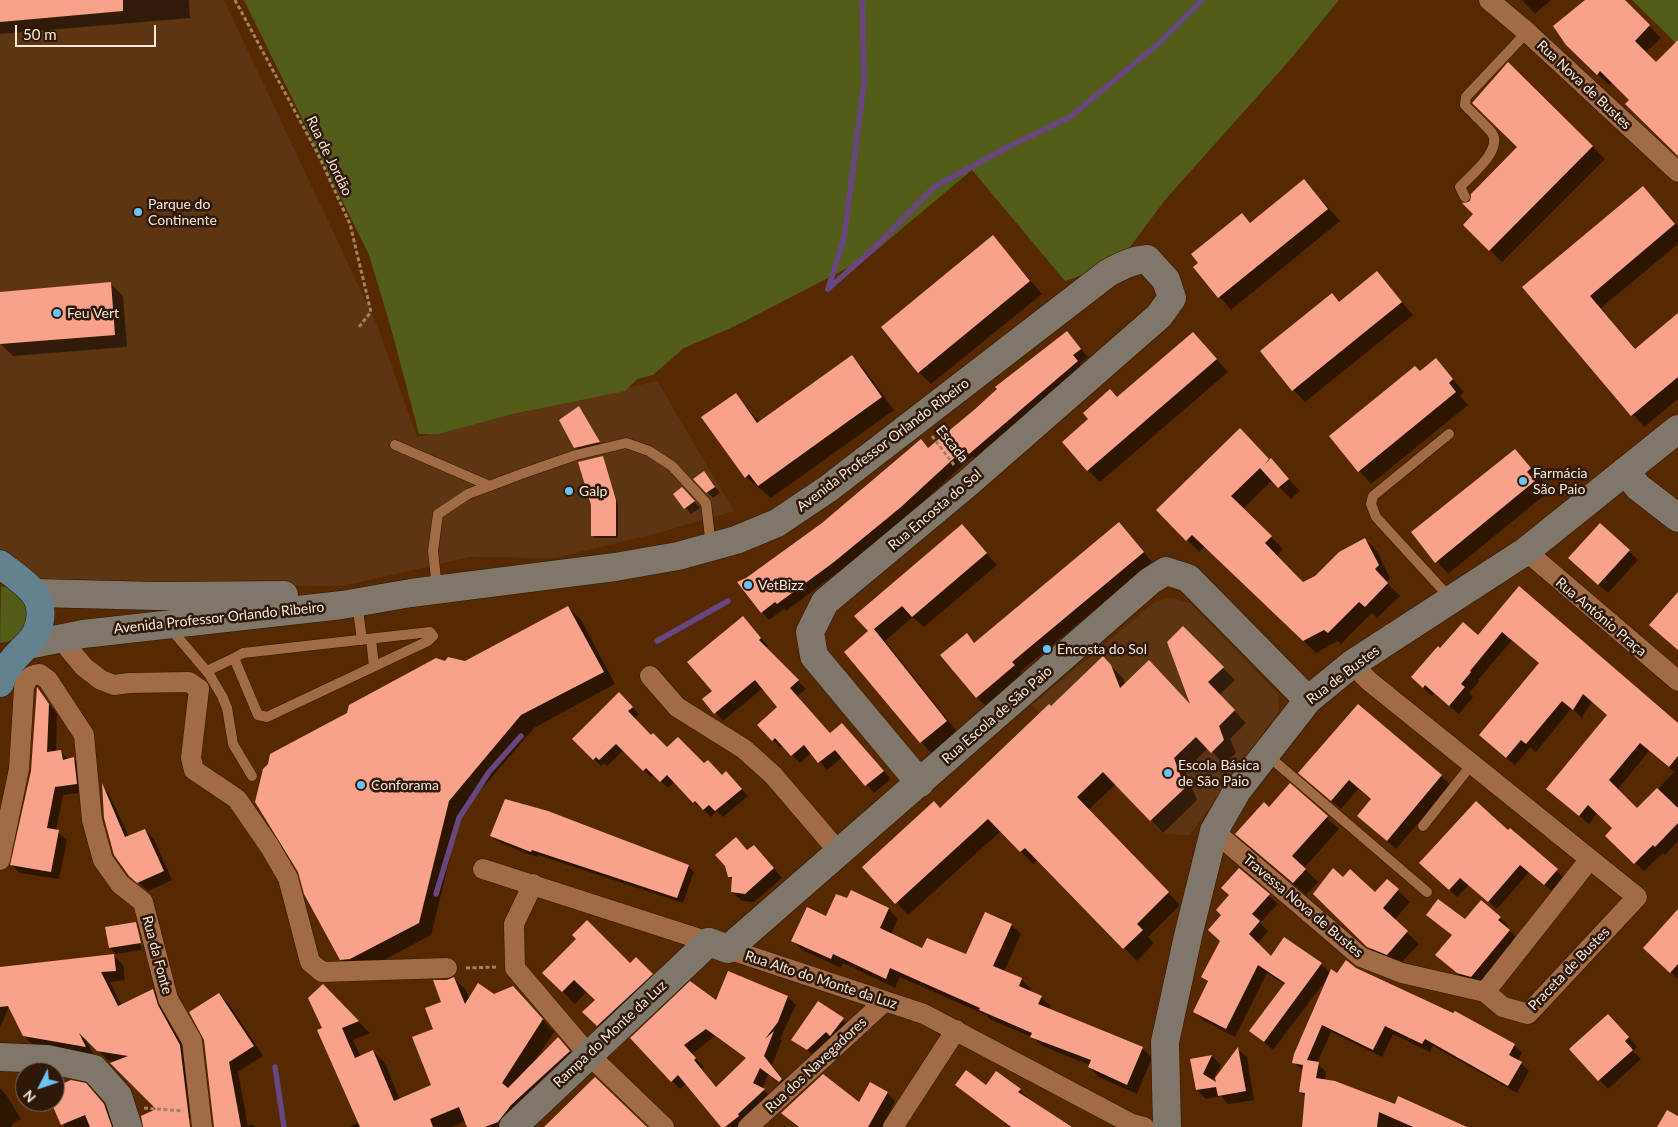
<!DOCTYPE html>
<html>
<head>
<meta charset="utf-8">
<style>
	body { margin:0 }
	#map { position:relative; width:1678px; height:1127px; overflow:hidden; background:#572900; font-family:Lato,sans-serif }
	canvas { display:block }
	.north { position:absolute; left:15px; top:1062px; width:50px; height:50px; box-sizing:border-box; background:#2e1909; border:1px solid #806c5d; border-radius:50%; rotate:229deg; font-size:14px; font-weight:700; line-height:20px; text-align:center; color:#fae8dc }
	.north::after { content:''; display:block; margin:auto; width:18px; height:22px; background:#6ec2f3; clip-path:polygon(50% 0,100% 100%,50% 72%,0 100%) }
	.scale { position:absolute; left:15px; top:25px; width:141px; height:22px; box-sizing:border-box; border:2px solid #fae8dc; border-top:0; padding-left:6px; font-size:15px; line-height:18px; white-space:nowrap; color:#fae8dc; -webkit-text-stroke:4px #2e1909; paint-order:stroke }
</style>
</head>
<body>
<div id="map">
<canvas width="1678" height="1127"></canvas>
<div class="north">N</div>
<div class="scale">50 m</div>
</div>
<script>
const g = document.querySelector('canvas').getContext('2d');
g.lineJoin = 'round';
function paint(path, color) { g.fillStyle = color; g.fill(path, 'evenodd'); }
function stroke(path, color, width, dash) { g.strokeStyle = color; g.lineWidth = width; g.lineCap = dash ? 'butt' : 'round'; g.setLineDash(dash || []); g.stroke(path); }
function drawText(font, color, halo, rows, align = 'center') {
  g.font = font + ' Lato,sans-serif'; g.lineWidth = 5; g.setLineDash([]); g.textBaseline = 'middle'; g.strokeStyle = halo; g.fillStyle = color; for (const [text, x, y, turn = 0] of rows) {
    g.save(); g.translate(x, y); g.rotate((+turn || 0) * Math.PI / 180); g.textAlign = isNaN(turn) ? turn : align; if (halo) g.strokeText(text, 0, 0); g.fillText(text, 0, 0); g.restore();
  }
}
const built = new Path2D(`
	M0 0H224L377 325 417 437 657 381 734 511 658 533 555 558 470 557 343 586 39 587 0 556Z
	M1173 598 1190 603 1278 694 1279 711 1190 835 1163 834 1032 705 1156 601Z`);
const green = new Path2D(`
	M244 0H1339L1289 61 1165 200 1118 263 1065 281 972 170 867 258 731 328 684 348 653 375 637 379 625 391 513 414 438 434H419L391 328 369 255Z
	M1632 0H1678V45Z
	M1 586C36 593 36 640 0 643Z`);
const shadow = new Path2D(`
	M0 0H189L190 18 0 34Z
	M1522 0H1551L1535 14Z
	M1586 0H1623L1661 38 1645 53 1656 64 1678 53V155L1631 100 1613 82 1609 85 1567 44Z
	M1509 64 1605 159 1502 262 1464 225 1475 214 1472 202 1519 147Z
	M1304 180 1340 221 1231 310 1195 267 1242 215 1251 223Z
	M1643 187 1678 226V244L1601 308 1636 350 1678 314V399L1644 427 1524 287Z
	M993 237 1042 294 931 384 919 372Z
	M1377 273 1413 315 1305 402 1293 390 1340 303Z
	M111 284 123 296 127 347 13 356 1 344 0 293Z
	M1067 333 1088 357 1080 364 1085 370 977 461 973 456 908 515 842 569 786 611 784 609 769 620 762 612 747 579 929 449Z
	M1193 333 1228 372 1100 482 1088 470 1117 398Z
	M852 357 864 369 894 410 771 498 746 477 735 394 760 423Z
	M1436 360 1464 392 1460 396 1468 405 1371 484 1330 436Z
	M579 408 582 410 601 445 578 450 575 448Z
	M1240 430 1300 491 1291 499 1272 480 1243 509 1283 549 1277 556 1303 583 1316 577 1365 539 1377 551 1390 578 1386 582 1400 596 1377 618 1372 613 1341 644 1337 641 1316 653 1205 546 1199 552 1158 510Z
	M1515 450 1543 481 1539 485 1546 494 1448 574 1412 533Z
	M603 457 618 504V538H595L592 535Z
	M704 472 720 493 713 498 695 479Z
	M674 494H688L700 508 691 514Z
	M962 526 997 565 924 627 913 617 885 641 958 733 932 754 845 652 870 632Z
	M1128 533 1152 562 1020 672 1023 675 986 706 976 697 966 635 975 644Z
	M1629 551 1638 560 1608 593 1579 567Z
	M1519 588 1678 725V841L1665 855 1663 853 1644 871 1607 836 1614 829 1597 813 1589 824 1557 797 1609 716 1592 701 1582 718 1572 708 1536 752 1530 747 1515 765 1489 744 1540 663 1512 640 1478 680 1479 682 1469 693 1473 697 1459 714 1434 693 1432 696 1421 686 1440 650 1478 637ZM1649 751 1674 772 1638 810 1617 790Z
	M568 607 581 620 615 684 534 728 461 813 431 935 363 971H353L341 959 445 662H465Z
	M751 626 768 646 765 648 806 689 797 696 831 734 850 733 891 779 874 793 843 757 827 770 812 752 800 763 783 745 780 748 773 740 779 707 763 688 723 721 704 699 713 691Z
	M1183 628 1235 680 1219 695 1246 723 1230 739 1236 753 1224 764 1208 748 1185 771 1197 800 1163 833 1116 784 1088 810 1180 905 1148 937 1154 943 1137 961 1038 859 1033 864 1001 831 908 915 864 867 940 810 1103 658 1123 678 1125 684 1193 708Z
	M38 690 57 714 56 752 61 751 69 760 74 759 82 767 85 792 63 795 56 831 67 840 59 879 20 873 12 865 32 771Z
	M619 694 639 714 634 719 651 737 667 749 704 765 722 776 733 780 748 796 723 817 717 811 711 817 702 808 701 809 674 782 668 788 654 775 651 777 624 750 607 766 604 763 601 766 574 739Z
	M1358 706 1451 785 1396 849 1359 816 1372 800 1358 789 1341 809 1309 782Z
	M1290 785 1339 829 1304 868 1318 882 1306 895 1249 846 1269 808Z
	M102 787 109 794 129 837 145 830 154 839 172 880 148 891 130 875 105 818Z
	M1508 832 1565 878 1553 892 1529 872 1497 909 1469 885 1457 897 1429 871Z
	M491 835 688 866 694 872 683 903 538 855 537 857 523 852 497 841Z
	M748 851 763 855 782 878 754 902 742 901 732 892 733 880 730 877Z
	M1239 870 1278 904 1260 923 1268 931 1257 944 1272 958 1284 939 1321 964 1330 973 1338 975 1356 969 1514 1045 1522 1053 1518 1061 1529 1071 1517 1093 1433 1046 1430 1052 1393 1034 1382 1057 1331 1032 1317 1063 1326 1072 1325 1081 1455 1127H1303L1306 1097 1300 1092 1304 1071 1293 1062 1329 976 1273 1050 1251 1031 1285 985 1267 973 1235 1037 1203 1020 1194 1011 1209 983 1202 977 1221 941 1223 915Z
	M1343 879 1375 894 1387 880 1410 902 1394 920 1419 944 1399 965 1380 958 1326 906Z
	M851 892 889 909 898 919 891 934 923 949 966 956 1011 925 1021 934 1004 972 1021 979 1031 989 1030 992 1041 997 1051 1006 1049 1009 1142 1048 1152 1058 1137 1094 1099 1077 1089 1067 1090 1065 1042 1046 1034 1038 991 1020 986 1015 900 977 895 988 843 963 841 968 802 950 793 941 826 918 848 900Z
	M1678 911V979L1654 957Z
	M1428 915 1465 921 1500 918 1509 926 1507 928 1518 939 1480 985 1467 982 1445 963 1453 936Z
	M136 924 142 929 146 949 116 954 110 948ZM136 928H139L144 949 142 950Z
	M113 955 123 965 125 980 110 982 122 1006 153 990 162 1000 190 1056 197 1120 179 1118 183 1127H144L158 1109 117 1062 108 1060 86 1039 94 1056 34 1046 24 1036 9 1006 0 1028V968Z
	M636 959 664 987 610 1038 584 1012 596 1000 587 991 575 1004 544 973 630 964Z
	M454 978 466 990 469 999 493 995 525 1000 554 1032 536 1059 558 1039 581 1064 515 1127H468L466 1121 451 1127H349L359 1122 323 1029V986L370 1033 353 1040 361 1057 373 1051 385 1063 400 1100 432 1086 435 1030 448 981Z
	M219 995 229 1004 263 1056 238 1072 248 1126 252 1124 255 1127H215Z
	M788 997 796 1005 780 1039 782 1040 772 1065 790 1088 789 1090 768 1075 762 1089 772 1098 742 1127H723L687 1083 680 1089 632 1038ZM715 1036 747 1059 717 1088 701 1069 704 1067 692 1054Z
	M818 1002 852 1028 816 1058 793 1039Z
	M1617 1024 1637 1047 1633 1051 1641 1059 1608 1089 1571 1049Z
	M1238 1049 1247 1057 1254 1100 1228 1104 1221 1096 1206 1099 1197 1090 1192 1060 1212 1056 1221 1065 1212 1081 1217 1084Z
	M957 1085 1020 1090 1030 1100 1069 1127H1009Z
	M0 1088 7 1096 21 1119 11 1125 12 1127H0Z
	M55 1089 95 1095 113 1115 117 1127H65L52 1102H55Z
	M887 1093 895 1101 882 1127H798L782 1113 859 1104Z`);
const stream = new Path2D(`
	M828 289 871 251 934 187 1008 147 1070 117 1159 43 1202 0
	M828 289 844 238 864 83 862 0
	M657 641 728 601
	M436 894 459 818 489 772 521 736
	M275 1067 284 1127`);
const building = new Path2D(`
	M0 0H123V11L0 22Z
	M1585 0H1625L1650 25 1635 41 1656 62 1678 40V156L1625 104 1629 100 1600 71 1597 75 1566 45 1553 26Z
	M1508 62 1593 146 1489 251 1463 225 1473 214 1462 203 1470 201 1471 194 1517 147 1472 103Z
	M1304 179 1328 209 1218 298 1193 267 1198 263 1191 254 1242 213 1250 223Z
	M1643 186 1675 224 1590 296 1635 349 1678 313V377L1631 416 1522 287Z
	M993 235 1030 281 918 373 881 327Z
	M1377 271 1402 302 1292 391 1260 351 1332 293 1339 302Z
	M111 282 115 335 0 344V292Z
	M1067 331 1081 349 1073 355 1078 361 969 454 964 449 901 507 834 562 777 604 775 602 761 613 737 582 746 578 822 523 921 439 928 448 974 410 997 389 995 387Z
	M1193 332 1217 359 1087 471 1062 442 1088 419 1083 413 1110 389 1117 397Z
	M852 355 882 397 758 486 749 474 745 478 701 417 736 393 757 423Z
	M1436 358 1453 379 1449 383 1456 392 1358 472 1329 436 1415 366 1420 371Z
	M579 406 600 442 574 448 559 420Z
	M1240 428 1269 459 1264 465 1271 458 1289 479 1278 488 1260 468 1231 496 1272 536 1265 543 1293 572 1303 582 1315 576 1339 552 1365 538 1379 565 1375 569 1388 583 1365 607 1359 602 1328 633 1324 630 1303 641 1192 535 1186 541 1156 510Z
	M1515 449 1531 468 1527 472 1535 481 1435 563 1411 532Z
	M603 456 616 500V536H591V505L578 462Z
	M704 471 715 487 706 493 693 479Z
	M682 487 695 501 684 509 673 494Z
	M1119 522 1144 552 1012 662 1015 665 976 698 940 655 967 633 974 643Z
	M1600 523 1630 550 1598 585 1568 558Z
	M962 524 987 553 912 617 902 606 874 629 947 721 920 743 844 652 868 631 854 616Z
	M1519 586 1678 723V756L1669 767 1640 743 1609 780 1637 808 1657 788 1678 808V823L1655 847 1653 845 1634 864 1605 836 1612 828 1588 805 1579 816 1546 789 1607 715 1583 694 1573 710 1562 701 1526 744 1521 740 1506 758 1479 735 1539 663 1502 632 1470 671 1471 672 1461 684 1465 687 1449 706 1425 685 1423 688 1411 677 1438 646 1440 648 1463 622 1478 635Z
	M1678 592V650L1649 625Z
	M568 606 604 672 521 715 449 801 419 923 350 959 340 960 304 894 298 872 255 802 263 769 268 764 270 754 347 713 349 705 436 658 445 661 448 657 465 661Z
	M743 616 761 638 759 640 799 680 790 688 830 733 842 723 884 771 865 786 835 750 818 763 804 745 791 756 775 738 772 741 757 725 777 707 755 680 714 714 702 699 712 691 687 662Z
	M1183 626 1224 667 1208 682 1235 710 1219 726 1224 740 1211 753 1196 737 1174 758 1185 788 1150 821 1103 772 1077 797 1169 892 1137 924 1143 930 1123 949 1025 848 1020 852 988 819 895 904 862 867 934 801 940 808 1049 704 1051 706 1103 656 1111 665 1120 688 1149 660 1190 704 1167 642Z
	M37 687 49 704 47 752 61 750 63 760 74 757 77 784 55 787 47 828 59 830 51 872 10 865 31 771Z
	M619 692 633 707 628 711 651 735 653 733 667 747 678 737 704 763 708 760 722 775 726 771 742 789 715 811 709 805 703 810 695 801 693 803 667 775 660 782 646 768 643 771 616 744 599 760 596 757 593 760 572 739Z
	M1358 704 1442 775 1387 841 1357 816 1371 799 1349 780 1331 801 1298 773Z
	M102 783 125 837 145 829 164 871 137 883 129 876 114 855 104 818Z
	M1290 783 1328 816 1292 856 1306 869 1293 883 1235 834 1264 802 1269 807Z
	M505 799 548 811 689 865 677 898 532 850 531 852 490 836Z
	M1476 801 1508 830 1510 828 1558 869 1544 885 1520 865 1488 902 1460 878 1449 890 1419 863Z
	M736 837 747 850 754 845 774 868 745 894 731 892 732 877H728L725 866 715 855Z
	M1239 868 1270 894 1252 914 1260 921 1249 934 1271 956 1284 937 1322 963 1264 1042 1249 1031 1285 983 1258 965 1226 1029 1193 1012 1208 981 1201 977 1220 941 1208 930 1221 915 1216 910 1229 895 1221 888Z
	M1333 868 1343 877 1350 869 1375 892 1387 879 1399 889 1383 908 1408 931 1387 955 1367 947 1313 894Z
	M851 890 889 908 880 928 922 948 927 938 966 954 985 912 1012 924 993 966 1022 978 1019 986 1042 996 1038 1004 1143 1047 1127 1085 1088 1067 1091 1060 1030 1037 1032 1033 979 1010 980 1008 890 968 886 979 833 954 831 959 791 941 807 907 826 916 836 894 847 898Z
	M1438 899 1465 919 1481 900 1501 917 1498 920 1510 930 1471 977 1457 973 1435 955 1452 935 1426 915Z
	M1678 909V964L1670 973 1643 948Z
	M587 920 630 963 636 957 653 974 597 1026 582 1012 595 1000 574 980 562 992 542 973 576 939 572 935Z
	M136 922 141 943 109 948 105 927Z
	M114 954 116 971 101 972 118 1006 153 989 158 1005 180 1045 190 1127H143L141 1116 156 1109 110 1063 128 1056 97 1051 79 1033 86 1047 23 1036 8 1006 0 1007V967Z
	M1346 960 1356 968 1453 1013 1455 1011 1515 1044 1509 1055 1522 1062 1508 1086 1425 1039 1422 1044 1385 1026 1373 1050 1322 1025 1307 1060 1319 1062 1316 1078 1335 1081 1395 1104 1398 1096 1467 1127H1413L1379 1112 1377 1127H1302L1305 1093 1299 1092 1303 1065 1292 1063 1294 1054 1331 969 1337 973Z
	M728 971 788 996 778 1022 765 1039 774 1031 764 1056 782 1079 779 1082 760 1068 753 1083 765 1089 738 1114 739 1116 725 1127H721L678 1075 671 1082 630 1038 690 981 716 1000ZM706 1029 746 1058 716 1087 694 1060 696 1058 684 1045Z
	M454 977 465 1004 478 983 494 994 513 986 543 1019 502 1083 508 1088 558 1037 570 1051 511 1105 498 1122 485 1127H467L459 1107 430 1119 433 1127H360L317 1030 322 1028 308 998 323 984 359 1021 342 1028 355 1058 373 1050 394 1101 431 1085 412 1037 433 1029 425 1008 441 1002 433 980H447Z
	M219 993 254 1046 229 1062 241 1127H214L204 1040 189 1012Z
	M818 1001 844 1018 830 1036 826 1032 807 1050 791 1040Z
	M1608 1014 1629 1037 1625 1041 1633 1050 1598 1081 1569 1049Z
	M1238 1047 1246 1091 1218 1096 1216 1087 1196 1090 1190 1059 1212 1055 1203 1074 1216 1082 1215 1078Z
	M966 1070 986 1085 996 1071 1021 1089 1018 1092 1072 1127H1011L955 1085Z
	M823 1074 859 1102 870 1082 888 1092 868 1127H799L781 1113Z
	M595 1077 647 1127H544Z
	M71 1080 86 1083 104 1104 112 1127H90L85 1115 61 1125 51 1102H55V1087Z
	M1667 1110 1678 1116V1127H1657Z`);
const path = new Path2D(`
	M235 0 318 154 350 224 371 312 358 328
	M932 436 954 465
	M466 968 497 967
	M144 1108 183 1111`);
const lane = new Path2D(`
	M1465 197 1460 187C1471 175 1503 150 1492 133 1484 123 1473 114 1465 105L1466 97 1527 32
	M1449 434 1373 496 1371 504 1376 517 1451 599
	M395 445 490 486
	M437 588 433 551 438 514 468 494 524 473 576 455 626 443 649 451 672 466 706 503 711 546
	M357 603 362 640
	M170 628 209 674 222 696 227 708 233 744 252 776
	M430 632 433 636 428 641 267 717 258 715 234 658 243 653Z
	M371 639 374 666
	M207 671 234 658
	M1266 754 1427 892
	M1423 826 1472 764`);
const street = new Path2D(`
	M1489 0 1527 32 1678 172
	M1526 551 1678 681
	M66 636 69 649 84 667 101 680 114 685 129 683 189 682 199 689 191 758 194 770 237 799 270 847 288 878 310 962 322 972 447 968
	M1352 664 1369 681 1637 897 1528 1014 1503 1007 1485 992 1590 859
	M650 676 677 707 744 749 773 775 838 851
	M1214 831 1361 957 1402 973 1485 992
	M0 860 19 769 24 688C27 678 30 675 40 674L48 680 84 735 92 820 103 860 120 884 143 902 168 999 192 1041 202 1127
	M483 869 709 942
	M533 884 514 924 515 968 588 1054 664 1127
	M728 949 924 1014 1132 1124 1144 1127
	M748 1127 884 1002
	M893 1127 956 1030`);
const secondary = new Path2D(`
	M1625 471 1638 487 1678 518
	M35 593 157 596 284 595
	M28 645 83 634 342 605 411 593 615 567 678 556 736 540 777 523 829 488 1108 273C1121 266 1132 260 1147 259L1166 280 1172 298 1159 316 968 483 825 602 810 632 814 656 920 783
	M0 1057 47 1059 94 1069 118 1096 128 1127
	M513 1127 709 942 728 949 1150 581 1166 571 1188 578 1308 700
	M1167 1127 1165 1042 1188 936 1214 831 1237 791 1308 700 1352 664 1526 551 1678 429`);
const primary = new Path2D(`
	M0 564C11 573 24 581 33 592 46 607 41 632 27 645 15 657 6 666 0 683`);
const markers = [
	[138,212,5,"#6ec2f3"],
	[57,313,5,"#6ec2f3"],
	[1523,481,5,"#6ec2f3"],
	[569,491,5,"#6ec2f3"],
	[748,585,5,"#6ec2f3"],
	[1047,649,5,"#6ec2f3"],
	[1168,773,5,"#6ec2f3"],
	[361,785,5,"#6ec2f3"]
];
const streetNames = [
	["Rua Nova de Bustes",1584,85,43],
	["Rua de Jordão",329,156,64],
	["Escada",952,444,52],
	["Avenida Professor Orlando Ribeiro",883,445,-37],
	["Rua Encosta do Sol",935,510,-40],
	["Rua António Praça",1601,617,40],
	["Avenida Professor Orlando Ribeiro",219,618,-6],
	["Rua de Bustes",1343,675,-37],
	["Rua Escola de São Paio",997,715,-41],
	["Travessa Nova de Bustes",1303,906,40],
	["Rua da Fonte",157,955,75],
	["Praceta de Bustes",1569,969,-46],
	["Rua Alto do Monte da Luz",821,980,18],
	["Rampa do Monte da Luz",610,1034,-43],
	["Rua dos Navegadores",816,1065,-43]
];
const poiNames = [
	["Parque do",148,204],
	["Continente",148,220],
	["Feu Vert",67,313],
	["Farmácia",1533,473],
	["São Paio",1533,489],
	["Galp",579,491],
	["VetBizz",758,585],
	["Encosta do Sol",1057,649],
	["Escola Básica",1178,765],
	["de São Paio",1178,781],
	["Conforama",371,785]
];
paint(built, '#5e3512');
paint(green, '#545c1a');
paint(shadow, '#0007');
stroke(stream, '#684680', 5.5);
paint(building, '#f9a28b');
stroke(lane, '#311704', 11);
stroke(street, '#311704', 21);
stroke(secondary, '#311704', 29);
stroke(primary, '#311704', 29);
stroke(path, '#a28165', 3, [4, 2.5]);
stroke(lane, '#a06b45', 10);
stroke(street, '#a06b45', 20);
stroke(secondary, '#81766a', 28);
stroke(primary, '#63828e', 28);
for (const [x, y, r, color] of markers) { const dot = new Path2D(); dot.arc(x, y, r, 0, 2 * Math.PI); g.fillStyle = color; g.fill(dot); stroke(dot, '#2e1909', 2); }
drawText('14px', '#fae8dc', '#2e1909', streetNames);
drawText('14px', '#fae8dc', '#2e1909', poiNames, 'left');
</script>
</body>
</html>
